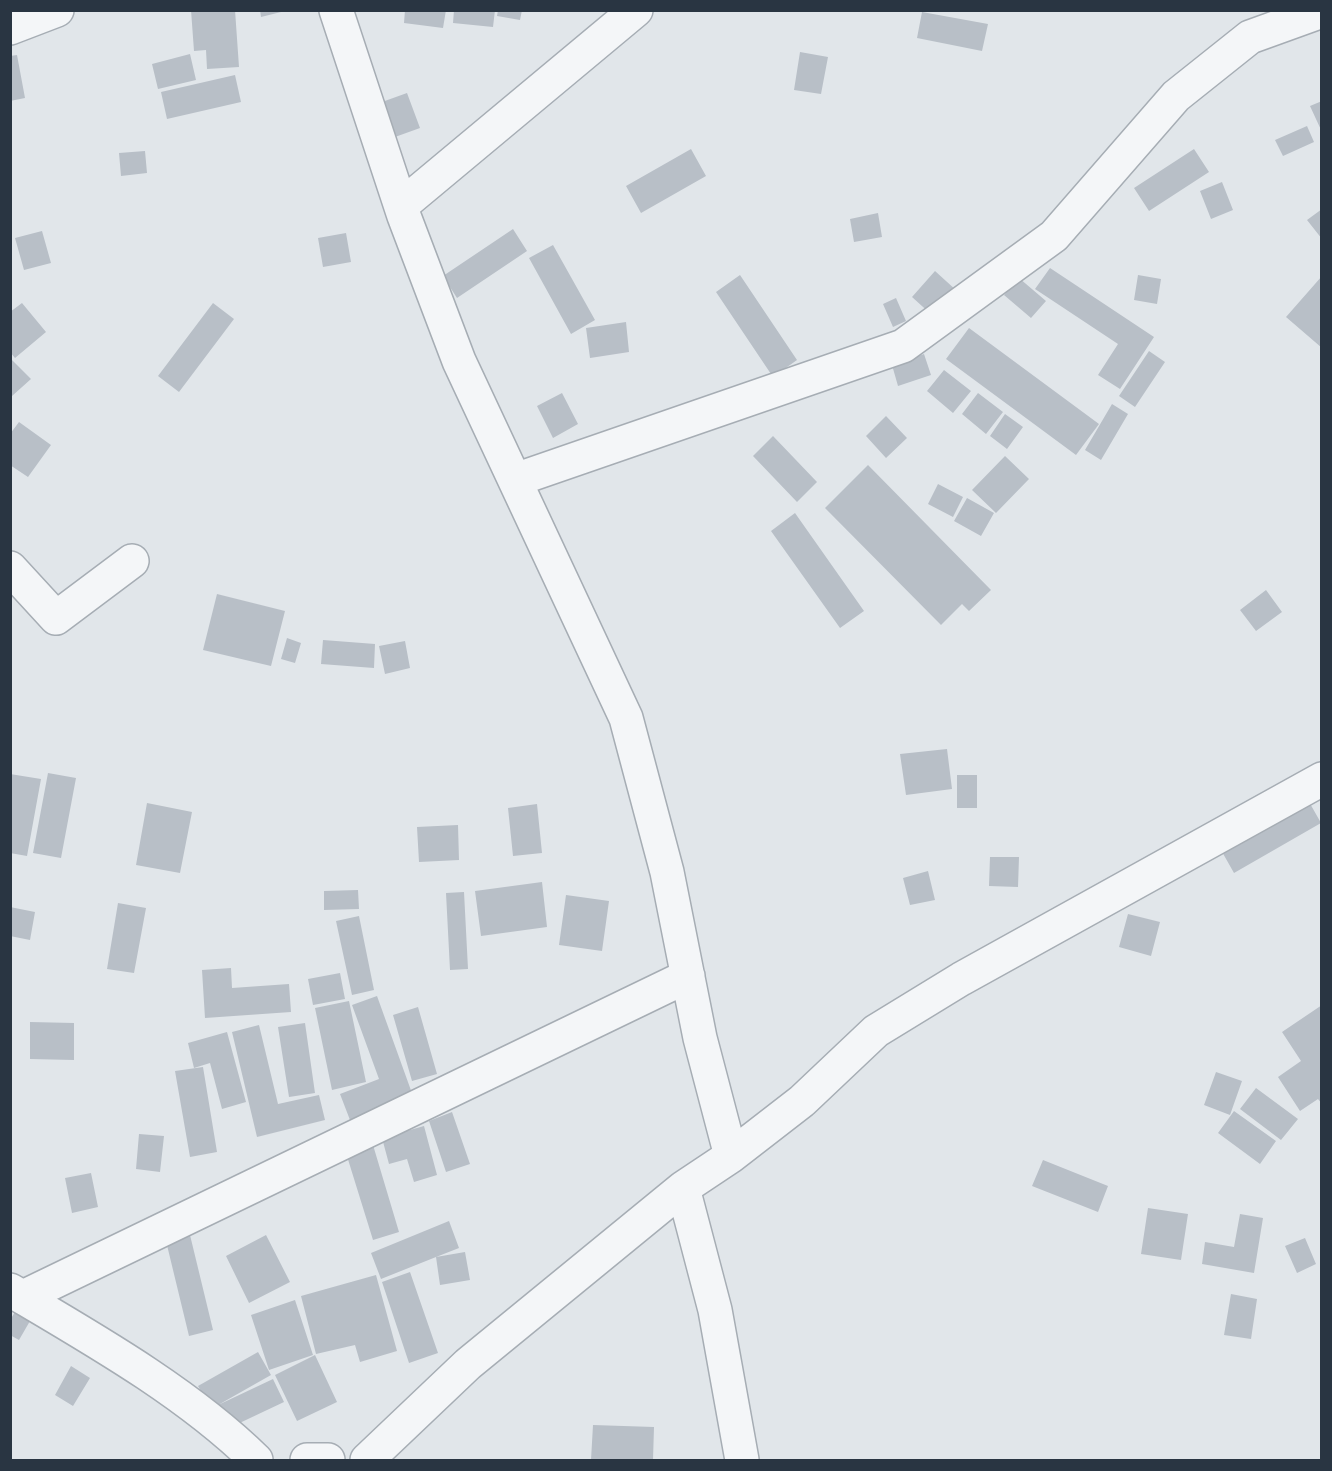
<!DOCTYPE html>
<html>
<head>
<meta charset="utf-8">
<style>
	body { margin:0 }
	#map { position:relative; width:1332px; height:1471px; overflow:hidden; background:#e1e6ea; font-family:"Fira Sans Condensed",sans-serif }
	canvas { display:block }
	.frame { position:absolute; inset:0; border:12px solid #293542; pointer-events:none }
</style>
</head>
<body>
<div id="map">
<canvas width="1332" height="1471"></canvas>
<div class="frame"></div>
</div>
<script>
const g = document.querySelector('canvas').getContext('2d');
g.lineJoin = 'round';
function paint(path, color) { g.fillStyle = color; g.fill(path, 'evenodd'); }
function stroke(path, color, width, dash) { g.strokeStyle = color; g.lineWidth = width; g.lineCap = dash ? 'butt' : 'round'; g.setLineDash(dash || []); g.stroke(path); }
const building = new Path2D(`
	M191 10H235L239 67 207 69 206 50 194 51Z
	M260 10H285V11L261 17Z
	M405 10H446L443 28 404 23Z
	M454 10H495L493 27 453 23Z
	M498 10H522L520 20 497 16Z
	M922 12 988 24 982 51 917 38Z
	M800 52 828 57 821 94 794 90Z
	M190 54 196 80 158 89 152 64Z
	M17 55 25 98 10 101V56Z
	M235 75 241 102 167 119 161 92Z
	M407 93 420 128 395 137 382 102Z
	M1322 101V132L1310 106Z
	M1307 126 1314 142 1283 156 1275 140Z
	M691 149 706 176 641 213 626 186Z
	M1194 149 1209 172 1149 211 1134 188Z
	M145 151 147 173 121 176 119 153Z
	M1222 182 1233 210 1211 219 1200 191Z
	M1322 209V239L1307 220Z
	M878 213 882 237 854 242 850 219Z
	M513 229 527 251 457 298 443 276Z
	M42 231 51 263 24 270 15 238Z
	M346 233 351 262 323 267 318 238Z
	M553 245 595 320 571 334 529 258Z
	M1050 268 1154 337 1120 389 1098 375 1118 344 1035 289Z
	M935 271 957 291 933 316 912 297Z
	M740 275 797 360 773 377 716 292Z
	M1138 275 1161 279 1157 304 1134 300Z
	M1322 276V348L1286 317Z
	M1019 278 1046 301 1031 318 1004 295Z
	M896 298 906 321 893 327 883 304Z
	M22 303 46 332 15 358 10 352V312Z
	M213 303 234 319 179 392 158 376Z
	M626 322 629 352 590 358 586 328Z
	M969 328 1099 424 1076 455 946 359Z
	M1149 351 1165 362 1135 407 1119 396Z
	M924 354 931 375 898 386 892 365Z
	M10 358 31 379 12 396 10 394Z
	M944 370 971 391 953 413 927 391Z
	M562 393 578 424 553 438 537 406Z
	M978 393 1003 412 986 434 962 414Z
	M1112 404 1128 414 1101 460 1085 450Z
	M1005 414 1023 427 1007 449 990 436Z
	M886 416 907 438 886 458 866 436Z
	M19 422 51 445 28 477 10 465V434Z
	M773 436 817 482 797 502 753 456Z
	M1005 456 1029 479 996 513 972 490Z
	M868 465 991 590 969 611 962 604 941 625 825 508Z
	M938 484 963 497 953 517 928 504Z
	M967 498 994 513 981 536 954 521Z
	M795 513 864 611 840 628 771 531Z
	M1266 590 1282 612 1256 631 1240 610Z
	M217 594 285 611 271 666 203 650Z
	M287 638 301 643 295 663 281 659Z
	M323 640 375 644 374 668 321 664Z
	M405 641 410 668 385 674 379 646Z
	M947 749 952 789 906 795 900 754Z
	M48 773 76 778 61 858 33 853Z
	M10 774 41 779 27 856 10 853Z
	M957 775H977V808H957Z
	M1308 800 1321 823 1234 873 1221 850Z
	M147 803 192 812 180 873 136 865Z
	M537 804 542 853 513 856 508 808Z
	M458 825 459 860 419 862 417 827Z
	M990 857H1019L1018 887 989 886Z
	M928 871 935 900 910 905 903 878Z
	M542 882 547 927 481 936 475 891Z
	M358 890 359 909 324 910V891Z
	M464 892 468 969 450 970 446 893Z
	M566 895 609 901 602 951 559 945Z
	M118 903 146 908 134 973 107 969Z
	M10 907 35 912 30 940 10 936Z
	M1128 914 1160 922 1151 956 1119 947Z
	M359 916 374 990 352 995 336 921Z
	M231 968 232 988 289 984 291 1012 205 1018 202 970Z
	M340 973 345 999 313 1005 308 979Z
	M377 996 413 1096 350 1120 340 1094 379 1079 352 1005Z
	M349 1001 366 1082 332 1090 315 1008Z
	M1322 1005V1104L1318 1099 1300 1111 1278 1077 1301 1061 1282 1032Z
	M418 1007 437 1074 412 1081 393 1015Z
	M30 1022 74 1023V1060L30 1059Z
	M305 1023 315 1093 289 1097 278 1027Z
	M259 1025 278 1104 319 1095 325 1120 257 1137 232 1032Z
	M227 1032 246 1102 222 1109 210 1063 194 1068 188 1043Z
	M203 1067 217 1152 190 1157 175 1071Z
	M1216 1072 1242 1081 1230 1115 1204 1105Z
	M1256 1088 1298 1119 1281 1140 1240 1109Z
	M1234 1111 1276 1141 1260 1164 1218 1133Z
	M452 1112 470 1164 446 1172 429 1121Z
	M424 1126 437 1175 414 1182 407 1159 389 1164 382 1138Z
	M139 1134 164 1136 160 1172 136 1169Z
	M373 1145 399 1232 373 1240 346 1153Z
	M1043 1160 1108 1186 1098 1212 1032 1186Z
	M91 1173 98 1207 72 1213 65 1178Z
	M1148 1208 1188 1214 1181 1260 1141 1254Z
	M1240 1214 1263 1218 1254 1273 1202 1264 1205 1242 1234 1247Z
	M449 1221 459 1248 436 1257 465 1252 470 1280 440 1285 436 1257 381 1279 371 1253Z
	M190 1235 213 1330 189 1336 166 1241Z
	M266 1235 290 1282 249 1303 226 1256Z
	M1305 1238 1316 1264 1297 1273 1285 1246Z
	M410 1272 438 1353 409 1363 382 1282Z
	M376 1275 397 1351 360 1362 355 1345 316 1354 301 1296Z
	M1231 1294 1257 1299 1251 1339 1224 1335Z
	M295 1300 313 1355 269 1370 251 1315Z
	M15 1312 30 1321 19 1340 10 1335V1320Z
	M258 1352 271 1375 211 1409 198 1386Z
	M315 1355 337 1402 297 1421 275 1375Z
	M71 1366 90 1378 73 1406 55 1395Z
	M273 1379 284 1402 229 1428 218 1405Z
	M593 1425 654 1427 653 1460H591Z`);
const street = new Path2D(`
	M336 10 404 216 459 361 626 718 667 872 700 1038 731 1156 683 1188 715 1310 742 1460
	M10 28 57 10
	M401 206 636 10
	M515 480 903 346 1054 236 1176 96 1250 37 1322 11
	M10 568 56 618 132 561
	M731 1156 802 1101 876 1031 961 979 1322 779
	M10 1290C93 1339 188 1393 256 1460
	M23 1297 688 976
	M307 1460H328
	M367 1460 468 1364 683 1188`);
paint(building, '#b8bfc7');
stroke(street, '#a6adb4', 36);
stroke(street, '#f4f6f8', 33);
</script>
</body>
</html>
